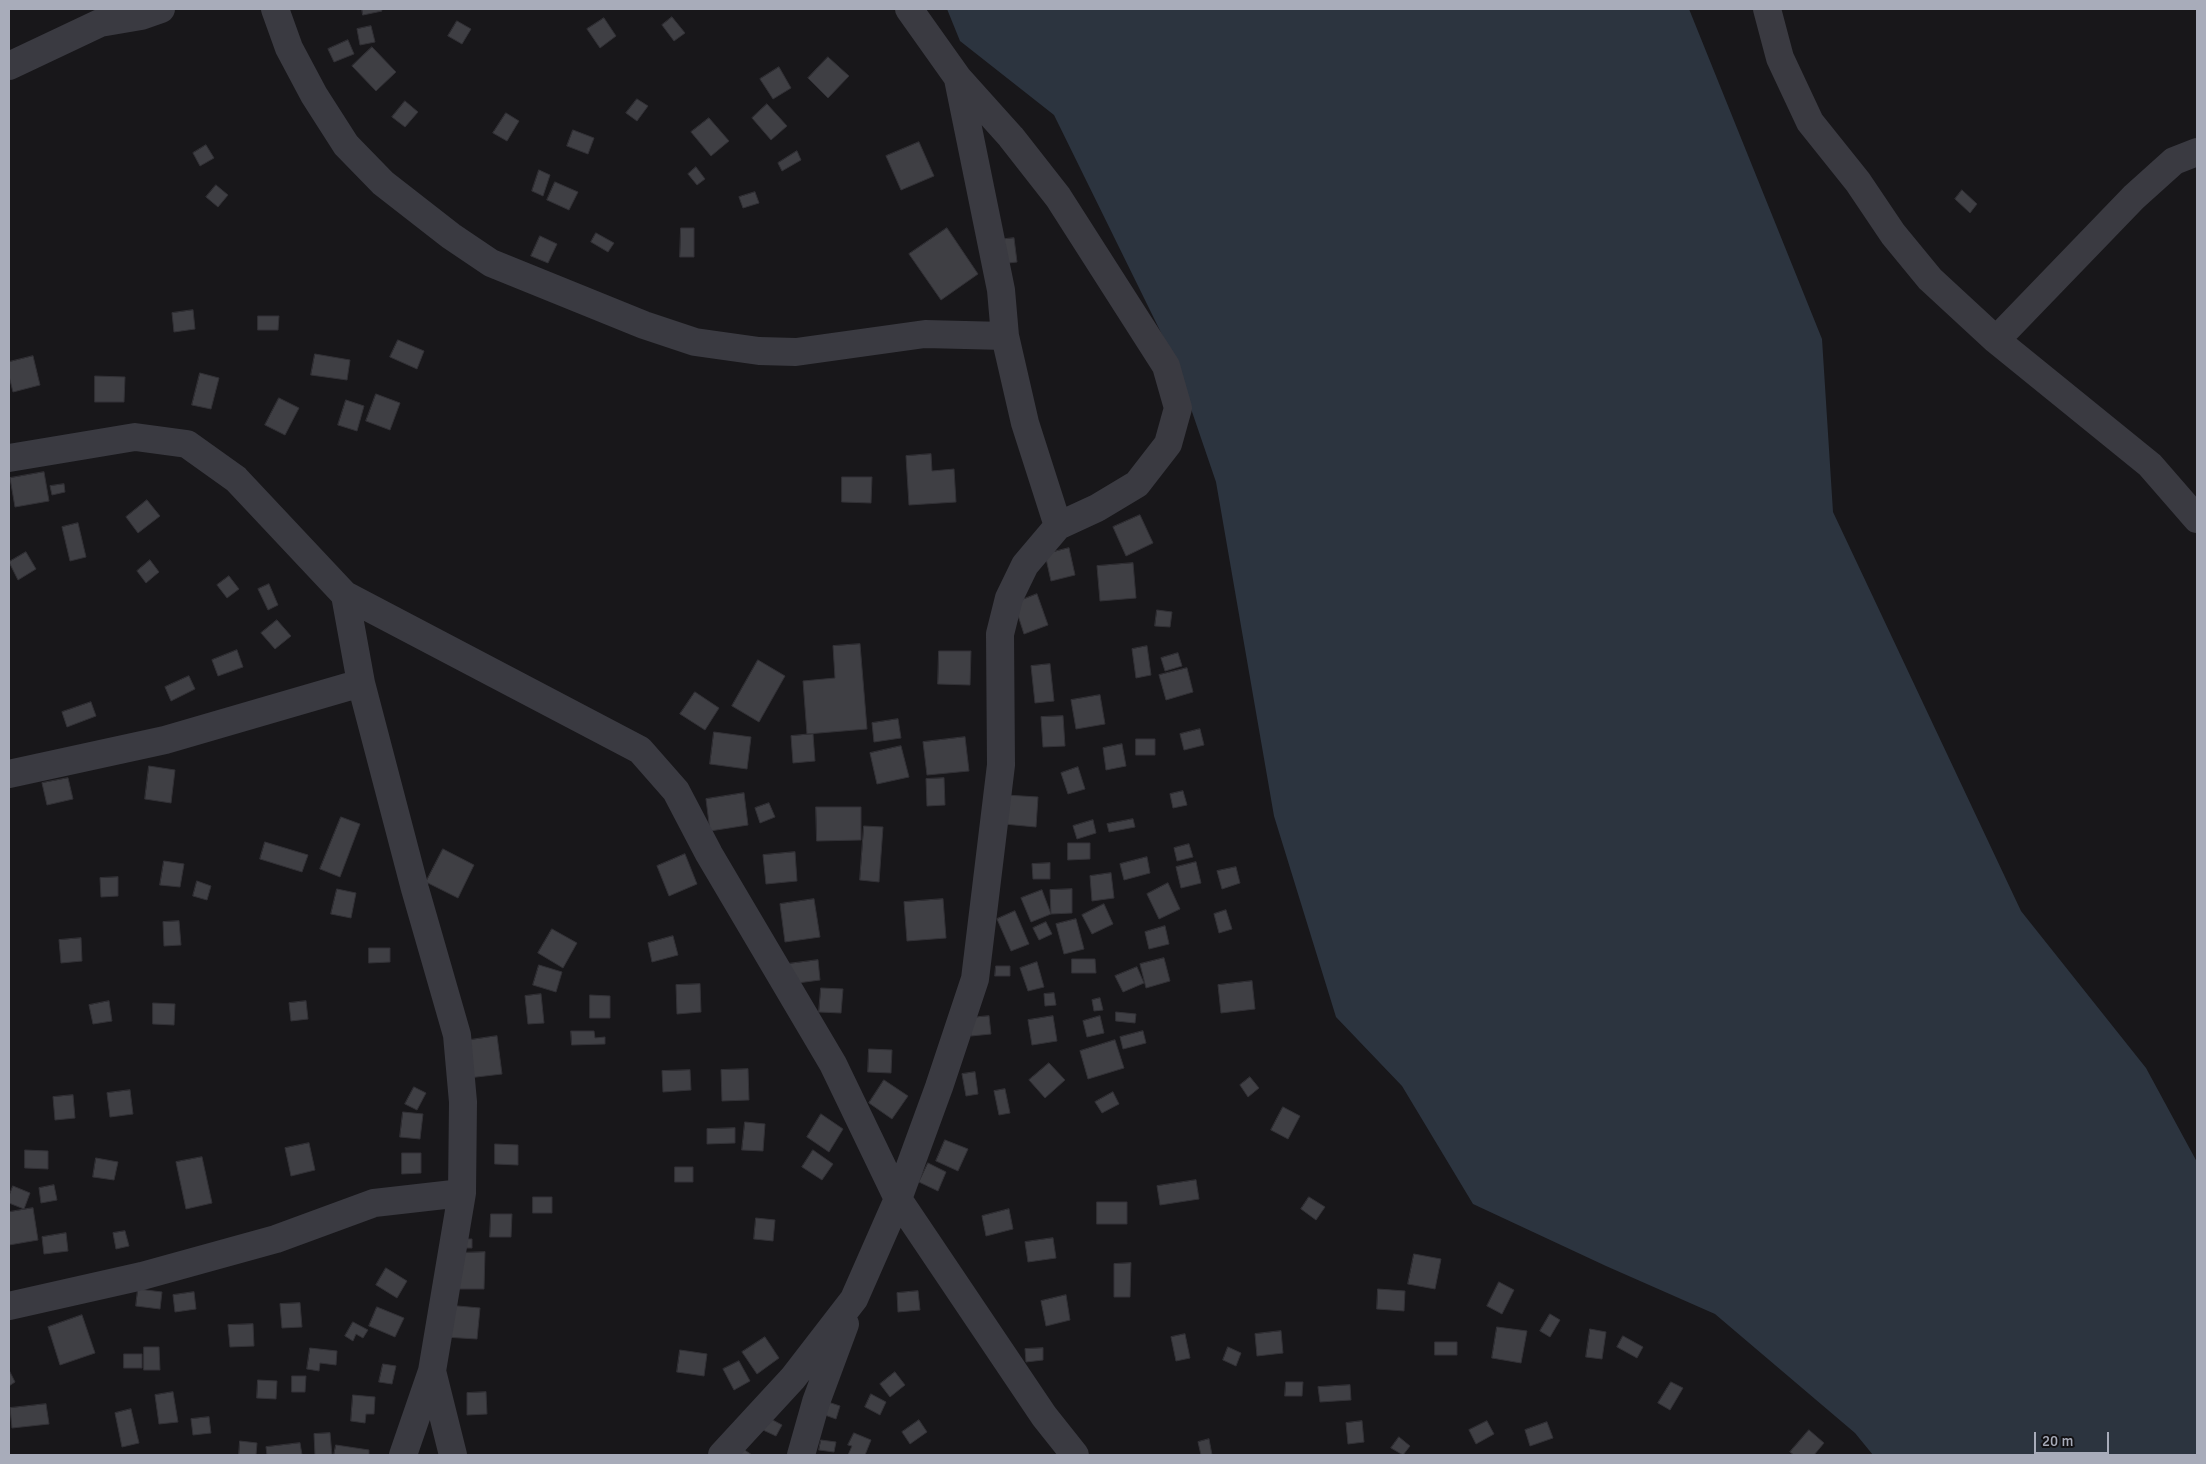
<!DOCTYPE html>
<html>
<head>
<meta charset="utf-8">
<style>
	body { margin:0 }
	#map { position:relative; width:2206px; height:1464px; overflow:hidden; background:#18171a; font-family:Signika,sans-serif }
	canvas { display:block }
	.frame { position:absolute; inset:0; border:10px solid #a8acba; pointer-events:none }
	.scale { position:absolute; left:2034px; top:1432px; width:75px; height:22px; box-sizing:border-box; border:2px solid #a8acba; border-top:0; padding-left:6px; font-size:15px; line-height:18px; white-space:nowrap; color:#a8acba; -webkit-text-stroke:4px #131215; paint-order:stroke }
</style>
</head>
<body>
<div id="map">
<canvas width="2206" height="1464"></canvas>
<div class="frame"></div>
<div class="scale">20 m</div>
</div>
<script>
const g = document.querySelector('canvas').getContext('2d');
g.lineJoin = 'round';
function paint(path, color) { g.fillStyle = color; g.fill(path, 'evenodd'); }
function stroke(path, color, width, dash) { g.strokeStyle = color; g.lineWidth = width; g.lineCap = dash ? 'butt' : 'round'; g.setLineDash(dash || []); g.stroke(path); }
const water = new Path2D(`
	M947 9H1689L1822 339 1833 512 2021 911 2146 1068 2197 1162V1455H1873L1855 1433 1715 1314 1606 1266 1473 1204 1402 1086 1336 1017 1274 816 1216 482 1174 359 1054 115 960 41Z`);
const building = new Path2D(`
	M362 9H381L382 11 363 15Z
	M672 17 685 33 674 41 662 25Z
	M604 18 616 36 600 48 587 29Z
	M457 21 471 29 462 44 448 36Z
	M371 26 375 42 360 45 357 29Z
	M348 40 354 54 334 62 328 49Z
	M372 47 396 72 376 91 352 66Z
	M828 57 849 76 828 98 808 78Z
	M779 67 791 88 773 99 760 79Z
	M637 99 648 106 637 121 626 113Z
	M405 101 418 112 405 127 392 117Z
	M767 104 787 126 771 140 752 118Z
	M506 113 519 121 507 141 493 133Z
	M709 118 729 141 711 156 691 132Z
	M573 130 594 138 588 154 567 146Z
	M919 142 934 176 901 190 886 156Z
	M206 145 214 158 200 166 193 153Z
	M797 151 801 160 782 171 778 163Z
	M696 167 705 179 697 185 688 174Z
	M539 170 550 175 543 196 532 191Z
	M555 182 578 192 569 210 547 200Z
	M216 185 228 195 218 207 206 197Z
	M1962 190 1977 204 1970 213 1955 199Z
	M755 192 759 203 743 208 739 197Z
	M681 228H694V257H680Z
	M947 228 978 274 941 300 909 254Z
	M596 233 614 243 608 252 591 242Z
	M540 236 557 244 548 263 531 256Z
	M1014 238 1017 262 1000 264 997 240Z
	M193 310 195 329 174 332 172 313Z
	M258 316H279L278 330H258Z
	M398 340 424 351 417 369 390 357Z
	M315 354 350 360 347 380 311 375Z
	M33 356 40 385 13 392 9 376V362Z
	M200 373 219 378 211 409 192 405Z
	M95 376 125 377 124 402H95Z
	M376 394 400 403 390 430 366 421Z
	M279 398 299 408 285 435 265 425Z
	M346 400 364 406 357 431 338 425Z
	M931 454 932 471 954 469 956 502 909 505 906 456Z
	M44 472 49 501 15 507 10 478Z
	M842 477H872L871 503 842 502Z
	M64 484 65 492 52 495 50 486Z
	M147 500 160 516 138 533 126 517Z
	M1140 515 1153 543 1126 556 1113 527Z
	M78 523 86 557 70 561 62 527Z
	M1069 548 1075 575 1051 581 1045 554Z
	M26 552 36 569 18 580 9 562Z
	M150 560 159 572 146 583 137 571Z
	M1133 563 1136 598 1100 601 1097 566Z
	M229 576 239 589 227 598 217 585Z
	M269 584 278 605 268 610 258 589Z
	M1037 594 1048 625 1024 634 1014 603Z
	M1157 610 1172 612 1170 627 1155 626Z
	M277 620 291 636 275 649 261 633Z
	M860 644 867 729 807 734 803 681 835 678 833 646Z
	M1147 646 1151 675 1136 678 1132 649Z
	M237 650 243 667 218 676 212 660Z
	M939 651H971L970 685 938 684Z
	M1178 653 1182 666 1165 671 1161 658Z
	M758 660 785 676 759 722 732 706Z
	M1050 664 1054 701 1035 703 1031 666Z
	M1187 668 1193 692 1166 700 1159 675Z
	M189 676 195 689 171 701 165 687Z
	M695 692 719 708 705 730 680 714Z
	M1100 695 1105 724 1076 729 1071 700Z
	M91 702 96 716 67 727 62 712Z
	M1063 716 1065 746 1043 747 1041 717Z
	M898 719 901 738 874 742 872 723Z
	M1200 729 1204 745 1184 750 1180 734Z
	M714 732 751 737 747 769 710 764Z
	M813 734 815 761 793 763 791 736Z
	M965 737 969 771 927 775 923 742Z
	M1136 739H1155V755H1136Z
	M1122 744 1126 766 1106 770 1103 748Z
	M901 746 909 777 877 784 870 753Z
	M149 766 175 770 171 803 145 799Z
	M1078 767 1085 789 1068 794 1061 773Z
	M68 778 73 799 47 805 42 783Z
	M944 778 945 805 927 806 926 779Z
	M1183 791 1187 805 1173 808 1170 794Z
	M744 793 748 825 710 831 706 799Z
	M1006 795 1038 797 1036 827 1004 824Z
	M769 803 775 817 760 823 755 808Z
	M816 807H861V840L817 841Z
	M341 817 360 824 340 877 320 869Z
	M1133 819 1135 827 1109 832 1107 824Z
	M1093 820 1096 833 1077 839 1073 826Z
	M864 826 883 827 879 882 860 880Z
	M265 842 308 855 302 872 260 859Z
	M1068 843H1090V859L1068 860Z
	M1189 844 1193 857 1177 861 1174 848Z
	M443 849 474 865 458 898 426 882Z
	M795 852 797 881 766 884 763 855Z
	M685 854 697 884 669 896 657 866Z
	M1147 857 1150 873 1124 880 1120 864Z
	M164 861 184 864 180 887 160 885Z
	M1196 862 1201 883 1181 888 1176 867Z
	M1050 863V879H1033L1032 864Z
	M1236 867 1240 883 1222 889 1217 871Z
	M1111 873 1114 898 1092 901 1090 876Z
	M118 877V896L101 897 100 878Z
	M197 881 211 886 207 900 193 896Z
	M1168 883 1180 909 1159 919 1147 894Z
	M337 889 356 893 351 918 331 914Z
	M1072 889V913L1051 914 1050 890Z
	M1042 890 1051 914 1031 922 1021 898Z
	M814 899 820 937 785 942 780 904Z
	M943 899 946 938 907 941 904 902Z
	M1104 904 1113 924 1092 934 1082 915Z
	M1226 910 1232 929 1219 933 1214 914Z
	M1015 911 1029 944 1011 951 997 919Z
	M1076 919 1084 949 1064 954 1056 924Z
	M179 921 181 945 164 946 163 922Z
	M1046 922 1052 934 1039 940 1033 928Z
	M1165 926 1169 944 1149 949 1145 932Z
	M552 929 577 943 563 968 538 953Z
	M673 936 678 955 652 962 648 943Z
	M81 938 82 961 61 963 59 940Z
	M369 948H390V962L369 963Z
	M1164 958 1170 981 1146 988 1140 964Z
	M1072 959H1095L1096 973H1072Z
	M818 960 820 980 790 984 787 964Z
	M1037 962 1044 987 1028 991 1020 968Z
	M539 965 562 972 556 992 533 985Z
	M996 966H1010V976H995Z
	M1137 967 1144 983 1123 992 1115 976Z
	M1252 981 1255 1009 1221 1013 1218 985Z
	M700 984 701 1012 677 1014 676 985Z
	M821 988 843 989 841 1013 819 1012Z
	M1054 993 1056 1005 1045 1006 1044 994Z
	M541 994 544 1023 528 1024 525 996Z
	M590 995 610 996V1018H590Z
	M1100 998 1103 1010 1094 1011 1092 1000Z
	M109 1001 112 1021 93 1024 89 1005Z
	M306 1001 308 1019 291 1021 289 1003Z
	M153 1003 175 1004 174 1025 153 1024Z
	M1116 1012 1136 1014 1135 1023 1116 1021Z
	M989 1016 991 1034 971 1036 969 1018Z
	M1053 1016 1057 1041 1032 1045 1028 1020Z
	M1100 1016 1104 1033 1087 1037 1083 1021Z
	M571 1031H594L595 1038 605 1037V1044L572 1045Z
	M1143 1031 1146 1043 1123 1049 1120 1037Z
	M497 1036 502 1074 468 1078 463 1041Z
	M1115 1040 1124 1068 1088 1079 1080 1051Z
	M869 1049 892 1050 891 1073 868 1072Z
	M1049 1063 1065 1080 1045 1098 1029 1080Z
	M748 1069 749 1100 722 1101 721 1070Z
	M690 1070 691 1090 663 1092 662 1071Z
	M975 1072 978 1094 966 1096 962 1074Z
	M1250 1077 1259 1088 1248 1097 1240 1085Z
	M884 1080 908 1096 892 1119 869 1103Z
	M414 1087 426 1093 417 1110 405 1104Z
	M1005 1089 1010 1113 999 1115 994 1091Z
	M130 1090 133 1114 110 1117 107 1093Z
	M1113 1092 1119 1104 1102 1113 1095 1102Z
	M73 1095 75 1118 55 1120 53 1097Z
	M1283 1107 1300 1116 1288 1139 1271 1130Z
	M403 1112 423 1114 420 1139 400 1137Z
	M821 1114 843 1129 829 1152 807 1137Z
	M745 1122 765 1124 763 1151 742 1150Z
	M735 1128V1143L707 1144V1129Z
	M945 1140 968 1149 958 1171 936 1161Z
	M309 1143 315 1170 291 1176 285 1148Z
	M495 1144 518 1145V1165L495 1164Z
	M25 1150 48 1151V1169L25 1168Z
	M813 1150 833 1164 822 1180 802 1167Z
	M402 1153H421V1173L402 1174Z
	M202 1157 212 1203 186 1209 176 1162Z
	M96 1158 118 1162 114 1180 93 1177Z
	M928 1163 946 1172 938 1191 919 1182Z
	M675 1167H693V1182H675Z
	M1196 1180 1199 1199 1160 1205 1157 1186Z
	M54 1185 57 1200 41 1203 39 1188Z
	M13 1186 30 1193 24 1209 9 1203V1196Z
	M533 1197H552V1213H533Z
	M1309 1197 1325 1207 1316 1220 1301 1209Z
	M1097 1202H1127V1224H1097Z
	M33 1208 38 1240 9 1245V1212Z
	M1009 1209 1013 1229 986 1236 982 1216Z
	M491 1214H512L511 1237H490Z
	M756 1218 775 1220 773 1241 754 1239Z
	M125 1231 129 1246 116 1249 113 1233Z
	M66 1233 68 1251 44 1254 42 1237Z
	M1053 1238 1056 1258 1028 1262 1025 1242Z
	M457 1239H472V1248H457Z
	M485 1252 484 1289H457L458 1253Z
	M1414 1254 1441 1259 1435 1289 1408 1284Z
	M1131 1263 1130 1297H1114V1264Z
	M386 1268 407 1281 397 1298 376 1285Z
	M1499 1282 1514 1290 1502 1314 1487 1306Z
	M138 1289 162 1292 160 1309 136 1306Z
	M1378 1289 1405 1291 1404 1311 1377 1309Z
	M918 1291 920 1310 898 1312 897 1293Z
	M194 1292 196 1309 175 1312 173 1295Z
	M1066 1295 1070 1320 1046 1326 1041 1301Z
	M300 1303 302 1327 282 1328 280 1304Z
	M447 1305 480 1308 477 1339 444 1337Z
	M377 1307 404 1318 395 1337 369 1326Z
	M1550 1314 1560 1320 1550 1337 1540 1331Z
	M82 1315 95 1353 60 1365 48 1327Z
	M353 1322 368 1330 363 1338 356 1334 353 1341 345 1336Z
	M253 1324 254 1346 230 1347 228 1325Z
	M1497 1327 1527 1331 1521 1363 1492 1358Z
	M1590 1329 1606 1332 1602 1359 1586 1357Z
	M1281 1331 1283 1353 1257 1356 1255 1334Z
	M1185 1334 1190 1358 1176 1361 1171 1337Z
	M1623 1336 1643 1347 1637 1358 1617 1347Z
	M765 1337 779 1358 757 1374 742 1352Z
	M1435 1342H1457V1355H1435Z
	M144 1347H159L160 1370H144Z
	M1228 1347 1241 1353 1236 1366 1223 1360Z
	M310 1348 337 1351 336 1365 320 1363 319 1371 307 1369Z
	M1043 1348V1360L1026 1362 1025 1349Z
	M680 1350 707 1354 704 1376 677 1372Z
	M124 1354H142V1368H124Z
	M739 1361 750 1381 734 1390 723 1369Z
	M383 1364 396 1366 392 1384 379 1382Z
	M9 1370 15 1382 9 1386Z
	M895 1372 905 1385 890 1397 880 1384Z
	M292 1376H306L305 1392H292Z
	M258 1380 277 1381 276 1399 257 1398Z
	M1286 1382H1303L1302 1396H1285Z
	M1671 1382 1683 1388 1670 1410 1658 1403Z
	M1350 1385 1351 1400 1320 1402 1318 1387Z
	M173 1392 178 1422 159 1424 155 1395Z
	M486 1392 487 1414 467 1415V1393Z
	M871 1394 886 1402 880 1415 865 1407Z
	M353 1395 375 1397 374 1414H366L365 1423 351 1421Z
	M825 1401 840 1406 836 1419 822 1414Z
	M46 1404 49 1424 12 1428 10 1408Z
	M131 1409 139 1443 122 1447 115 1413Z
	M209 1417 211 1433 193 1435 191 1419Z
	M769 1418 782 1425 776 1436 763 1430Z
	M919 1420 927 1432 910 1444 902 1432Z
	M1362 1421 1364 1442 1348 1444 1346 1423Z
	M1487 1421 1494 1434 1476 1444 1469 1430Z
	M1547 1422 1553 1438 1530 1446 1525 1430Z
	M1809 1430 1824 1443 1814 1455H1794L1790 1452Z
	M330 1433 332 1455H315L314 1434Z
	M854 1433 871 1440 865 1455H848L852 1446 848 1445Z
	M1399 1437 1410 1446 1403 1455 1391 1448Z
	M1209 1439 1212 1455H1201L1198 1442Z
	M821 1440 836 1442 834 1452 819 1450Z
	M240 1441 257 1443 256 1455H239Z
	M300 1443 302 1455H267L266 1447Z
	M336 1445 369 1450V1455H334Z
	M743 1449 752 1455H738Z`);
const minor = new Path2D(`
	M275 9 289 48 314 95 346 145 383 183 451 236 491 263 644 325 695 342 759 351 796 352 925 334 1005 336
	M1767 9 1780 58 1810 122 1858 182 1893 234 1930 279 1996 340 2150 465 2197 519
	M9 66 100 23 141 16 161 9
	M958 79 1001 290 1005 336 1025 423 1058 526
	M1996 340 2134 197 2174 161 2197 152
	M9 458 135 437 187 444 236 479 345 595 640 750 676 791 709 854 833 1064 898 1199 1044 1416 1075 1455
	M345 595 361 683 415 889 457 1035 463 1102 462 1193 432 1371 403 1455
	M9 774 165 740 361 683
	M9 1306 142 1276 276 1239 374 1203 462 1193
	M432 1371 453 1455
	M722 1455 793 1378 854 1299 898 1199 939 1087 975 979 1001 765 1000 634 1009 598 1025 565 1058 526 1097 508 1137 484 1168 444 1178 408 1166 366 1058 197 1011 137 958 78 909 9
	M801 1455 816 1402 845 1324`);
paint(water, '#2c343f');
paint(building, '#3f3f44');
stroke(building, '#323136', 1);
stroke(minor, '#3a3a41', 28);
</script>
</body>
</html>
